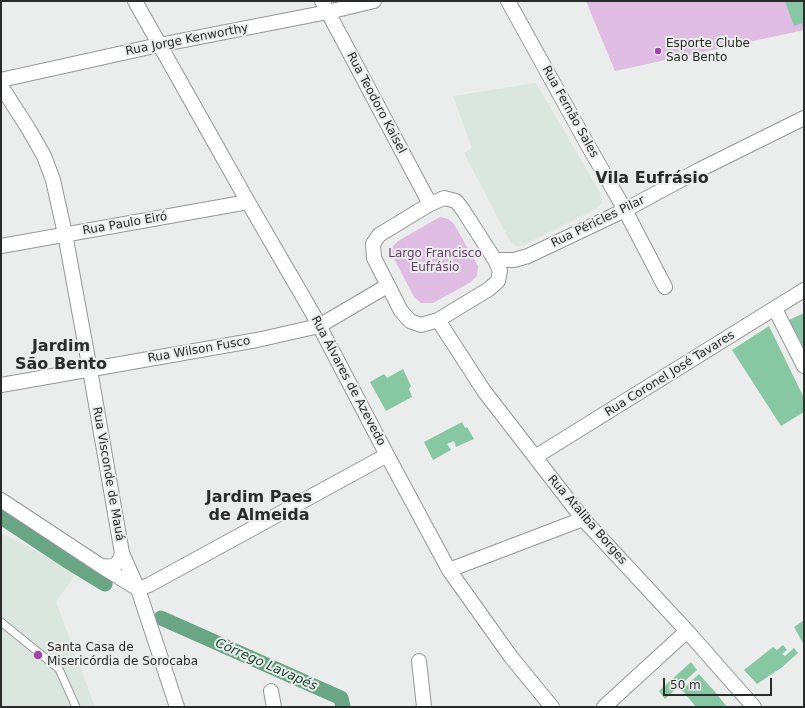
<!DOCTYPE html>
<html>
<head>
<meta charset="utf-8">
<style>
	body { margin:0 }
	#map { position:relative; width:805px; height:708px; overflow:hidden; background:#eaedeb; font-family:"DejaVu Sans",sans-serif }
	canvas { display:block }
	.frame { position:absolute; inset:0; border:2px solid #2a2c2b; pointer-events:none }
	.scale { position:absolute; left:663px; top:678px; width:109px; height:18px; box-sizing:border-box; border:2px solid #2a2c2b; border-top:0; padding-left:5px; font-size:12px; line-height:14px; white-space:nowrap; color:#2a2c2b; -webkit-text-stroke:3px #eaedeb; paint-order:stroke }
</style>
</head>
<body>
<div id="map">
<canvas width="805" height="708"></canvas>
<div class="frame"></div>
<div class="scale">50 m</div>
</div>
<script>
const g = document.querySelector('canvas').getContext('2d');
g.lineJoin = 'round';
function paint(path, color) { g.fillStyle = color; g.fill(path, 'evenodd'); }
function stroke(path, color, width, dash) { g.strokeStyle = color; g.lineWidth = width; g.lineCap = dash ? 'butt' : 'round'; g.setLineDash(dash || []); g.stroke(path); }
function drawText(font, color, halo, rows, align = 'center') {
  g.font = font + ' "DejaVu Sans",sans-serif'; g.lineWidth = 4; g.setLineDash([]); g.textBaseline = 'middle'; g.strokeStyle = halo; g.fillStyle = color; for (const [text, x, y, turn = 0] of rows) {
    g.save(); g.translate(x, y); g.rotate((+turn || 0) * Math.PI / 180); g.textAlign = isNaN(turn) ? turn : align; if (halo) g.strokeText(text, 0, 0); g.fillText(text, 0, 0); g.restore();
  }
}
const built = new Path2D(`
	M536 83 601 194 602 203 596 209 522 246H516L511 243 464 153 472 148 453 96Z
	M1 533 77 572 56 602 95 707H1Z`);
const green = new Path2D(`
	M586 1H804V30L615 71Z
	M440 217 448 219 454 224 478 266 477 276 471 282 433 303H421L414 297 392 255 393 246 398 241Z`);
const canal = new Path2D(`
	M1 517 66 560 105 584
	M161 618 341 698 343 707`);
const building = new Path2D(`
	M785 1H804V29L802 23 794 26Z
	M804 313V348L789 320Z
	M769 326 804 398V412L781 426 732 350Z
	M403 369 411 386 409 389 412 397 386 411 370 382 384 374 387 378Z
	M462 422 465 428 467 427 474 439 456 447 454 441 447 444 451 450 433 460 424 442Z
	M804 620V645L794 627Z
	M783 645 787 650 782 654 785 656 794 648 798 653 781 668 757 684 744 670 773 647 777 650Z
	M691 662 697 670 665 699 659 691Z
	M699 674 716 693 727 707H696L682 690Z`);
const lane = new Path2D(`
	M1 622 59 669 76 707`);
const street = new Path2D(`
	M135 1 248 202 313 314 387 455 449 570 511 657 552 707
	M322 1 430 204
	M508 1 586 142 625 210 665 287
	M1 80 159 45 328 12 374 1
	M1 86 28 128 44 156 53 180 65 234 90 370 122 553 138 589 177 707
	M444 198 456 201 463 210 495 260 500 271 498 281 489 289 438 320 421 325 410 321 401 311 374 258 373 244 379 235 430 204Z
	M1 246 248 202
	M495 260H514L528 256 625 210 701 169 804 118
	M775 309 804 366
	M438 320 484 391 583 519 687 631 754 707
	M1 385 257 340 319 326 387 286
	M535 457 804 290
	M1 500 101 566
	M122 553C119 565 114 568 101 566L138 589
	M449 570 583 519
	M138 589 149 585 387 455
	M419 661 424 707
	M271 691 274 707
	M604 707 687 631`);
const markers = [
	[658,51,4,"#a243ac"],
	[38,655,5,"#a243ac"]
];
const streetNames = [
	["Rua Jorge Kenworthy",187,40,-11],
	["Rua Teodoro Kaisel",376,103,62],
	["Rua Fernão Sales",570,112,61],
	["Rua Péricles Pilar",598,222,-26],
	["Rua Paulo Eiró",125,224,-10],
	["Rua Wilson Fusco",199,350,-10],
	["Rua Coronel José Tavares",670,374,-32],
	["Rua Álvares de Azevedo",348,381,62],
	["Rua Visconde de Mauá",108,474,80],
	["Rua Ataliba Borges",587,520,49]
];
const poiNames = [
	["Esporte Clube",666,44],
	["Sao Bento",666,58],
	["Santa Casa de",47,648],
	["Misericórdia de Sorocaba",47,662]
];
const parkNames = [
	["Largo Francisco",435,254],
	["Eufrásio",435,268]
];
const waterNames = [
	["Córrego Lavapés",266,665,24]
];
const districtNames = [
	["Vila Eufrásio",652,179],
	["Jardim",61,347],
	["São Bento",61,365],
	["Jardim Paes",259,498],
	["de Almeida",259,516]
];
paint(built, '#dbe6df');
paint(green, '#dfbde3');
stroke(canal, '#68a685', 15);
paint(building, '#88c7a4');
stroke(lane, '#949795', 9);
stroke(street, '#949795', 16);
stroke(lane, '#fff', 7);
stroke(street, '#fff', 14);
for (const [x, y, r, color] of markers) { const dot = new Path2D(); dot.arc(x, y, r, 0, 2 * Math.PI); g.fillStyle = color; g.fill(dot); stroke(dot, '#eaedeb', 1.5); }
drawText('12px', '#2a2c2b', '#eaedeb', streetNames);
drawText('12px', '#2a2c2b', '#eaedeb', poiNames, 'left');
drawText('12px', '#6c3772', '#eaedeb', parkNames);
drawText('italic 13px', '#184932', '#eaedeb', waterNames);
drawText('bold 16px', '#2a2c2b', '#eaedeb', districtNames);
</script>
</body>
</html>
